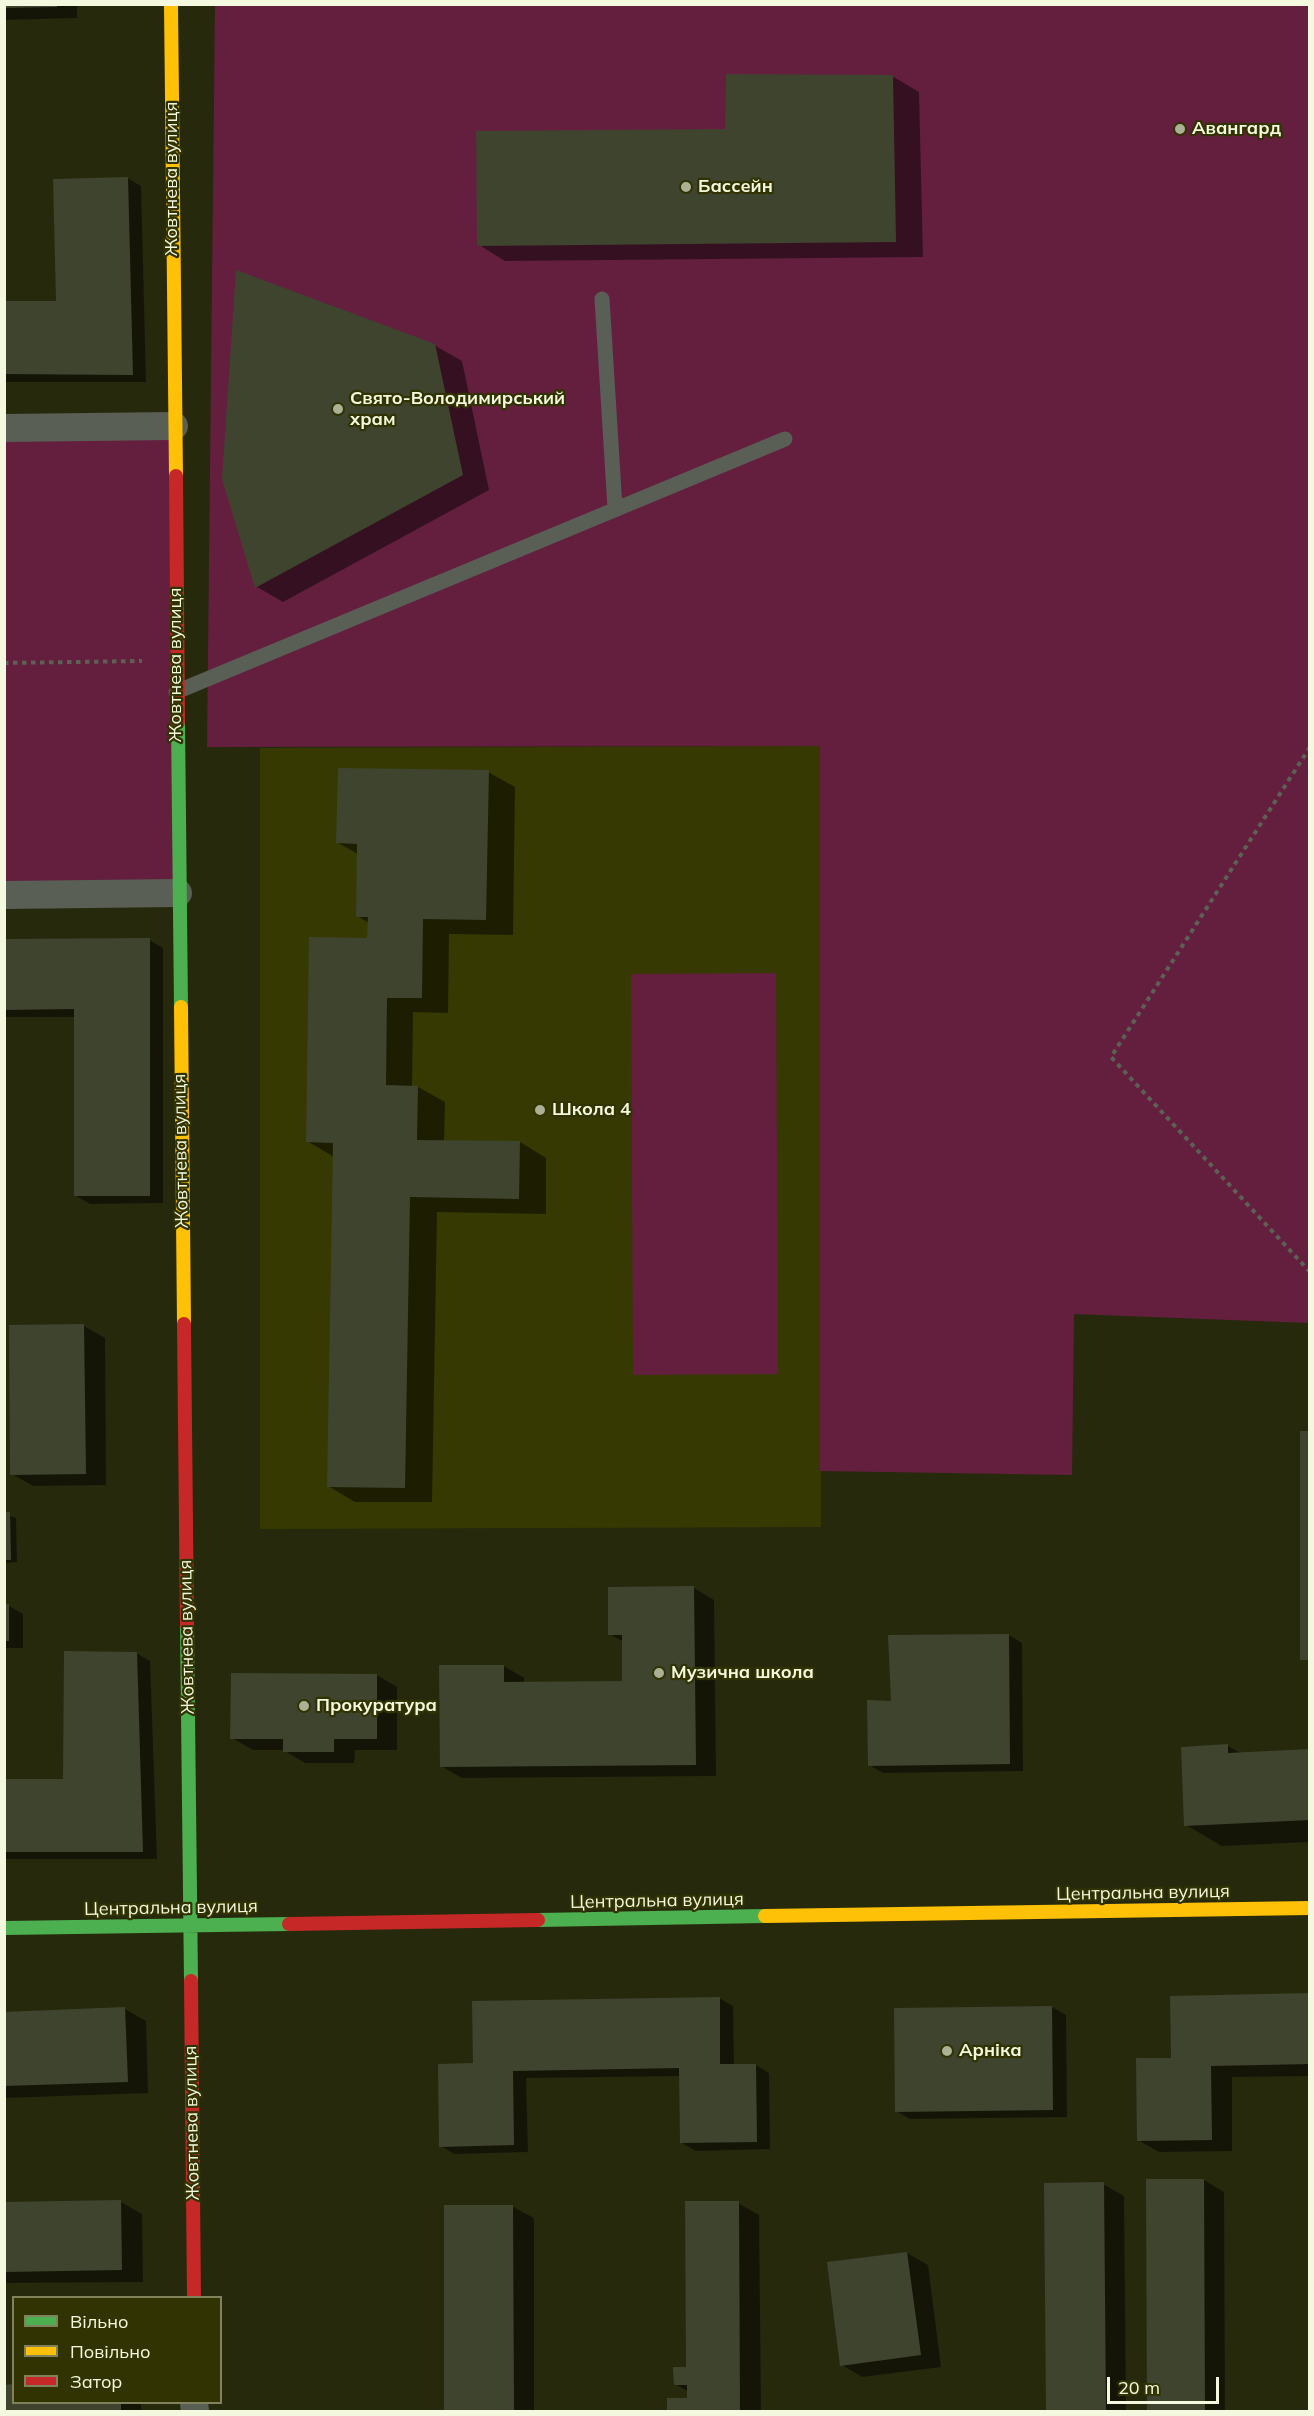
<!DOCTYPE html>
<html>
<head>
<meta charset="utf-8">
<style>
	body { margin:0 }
	#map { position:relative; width:1314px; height:2416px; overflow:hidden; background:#27290d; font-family:Mulish,sans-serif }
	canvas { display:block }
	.frame { position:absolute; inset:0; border:6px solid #f4f8de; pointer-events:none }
	.legend { position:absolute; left:12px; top:2296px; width:210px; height:108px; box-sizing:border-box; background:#313402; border:2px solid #7f825a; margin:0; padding:8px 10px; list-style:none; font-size:18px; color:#f4f8de }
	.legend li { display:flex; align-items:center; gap:12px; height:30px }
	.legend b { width:30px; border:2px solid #7f825a }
	.scale { position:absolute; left:1107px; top:2377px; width:112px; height:27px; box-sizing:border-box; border:3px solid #f4f8de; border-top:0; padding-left:8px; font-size:18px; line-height:21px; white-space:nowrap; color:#f4f8de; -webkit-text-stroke:4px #313402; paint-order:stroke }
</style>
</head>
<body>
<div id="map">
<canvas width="1314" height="2416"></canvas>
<div class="frame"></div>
<ul class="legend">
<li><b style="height:8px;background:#4caf50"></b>Вільно</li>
<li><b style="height:8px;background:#ffc107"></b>Повільно</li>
<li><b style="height:8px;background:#c62828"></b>Затор</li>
</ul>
<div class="scale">20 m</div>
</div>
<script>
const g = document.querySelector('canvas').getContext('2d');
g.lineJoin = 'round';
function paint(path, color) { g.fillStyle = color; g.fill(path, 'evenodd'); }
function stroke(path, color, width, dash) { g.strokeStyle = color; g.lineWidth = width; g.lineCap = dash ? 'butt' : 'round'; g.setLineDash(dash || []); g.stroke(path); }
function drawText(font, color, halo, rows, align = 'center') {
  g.font = font + ' Mulish,sans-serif'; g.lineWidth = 4.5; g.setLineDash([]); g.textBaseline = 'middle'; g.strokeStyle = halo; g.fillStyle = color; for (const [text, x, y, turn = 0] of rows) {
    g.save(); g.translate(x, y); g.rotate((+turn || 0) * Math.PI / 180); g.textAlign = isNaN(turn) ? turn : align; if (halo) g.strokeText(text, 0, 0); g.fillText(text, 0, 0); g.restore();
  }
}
const built = new Path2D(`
	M820 746 821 1527 260 1529V748Z`);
const green = new Path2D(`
	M215 5H1309V1323L1074 1314 1072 1475 820 1471V746L207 747Z
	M174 426 178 893 5 895 4 428Z
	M776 973 778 1374 633 1375 631 974Z`);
const shadow = new Path2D(`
	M4 4H77V18L4 20Z
	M892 76 919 92 923 257 505 261 479 245 727 130Z
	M127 178 141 186 146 382H4V303L57 302Z
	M434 345 462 361 489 490 283 602 257 587Z
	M488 772 515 787 513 935 449 934 448 1013 413 1012 412 1087H418L445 1102 444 1141 520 1142 546 1158V1214L437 1212 432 1502H355L328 1486 334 1157 307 1141 369 939V923L357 916 358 854 338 843Z
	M4 940H149L163 948V1203L90 1204 76 1196V1017H4Z
	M84 1326 105 1338 106 1485 33 1486 12 1474 10 1327Z
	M4 1514 16 1518 17 1562 4 1563Z
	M694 1588 714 1600 716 1776 462 1778 441 1766 504 1666 524 1678V1684L624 1682V1642L609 1634Z
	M4 1606H9L23 1614V1648H4Z
	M1009 1635 1022 1643 1023 1771 883 1773 869 1765 892 1703Z
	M136 1653 150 1661 157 1859H4V1781H64Z
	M377 1675 397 1687V1750H355L354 1763H305L283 1750H253L232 1738Z
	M1228 1746 1242 1754 1310 1751V1842L1222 1846 1186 1825Z
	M1310 1995V2076L1232 2077V2151L1159 2152 1138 2140 1173 2059Z
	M719 1998 733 2006 734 2065H756L769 2073 770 2149 696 2151 682 2143 681 2076 526 2078 528 2152 454 2154 441 2146 474 2065Z
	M1052 2007 1066 2015 1067 2117 910 2119 896 2111Z
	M125 2009 146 2021 148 2093 4 2098V2013Z
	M1204 2180 1224 2192 1225 2412H1149Z
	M1103 2184 1124 2196 1126 2412H1047Z
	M121 2202 142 2214 143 2282 4 2283V2204Z
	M738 2203 759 2215 761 2412H669L689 2399V2392L675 2384 688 2369Z
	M445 2207H513L534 2218V2412H446Z
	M907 2253 928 2265 941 2367 862 2377 842 2365Z
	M14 2402H141V2412H4Z`);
const building = new Path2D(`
	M4 4H57V7L4 8Z
	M726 74 893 75 896 242 477 246 476 131 725 129Z
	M128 177 133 375 4 374V301H56L53 179Z
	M236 270 435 344 463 475 255 588 222 479Z
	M338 768 489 770 486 920 423 919 422 998H387L386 1085 418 1086 417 1140 520 1141 519 1199 410 1197 405 1488 327 1487 333 1143 306 1142 309 937 367 938 368 917H356L357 844 336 843Z
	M150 938V1196H74V1009L4 1010V939Z
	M84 1324 86 1474 10 1475 9 1325Z
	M1300 1431H1310V1660H1300Z
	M4 1512H10L11 1560H4Z
	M694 1586 696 1765 440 1767 439 1665H504V1682L622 1681V1635H608V1587Z
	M4 1604H9V1641H4Z
	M1009 1634 1010 1764 868 1766 867 1700 891 1701 888 1635Z
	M64 1651 137 1652 143 1852H4V1779H63Z
	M231 1673 377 1674V1739H334V1752H283V1739H230Z
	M1228 1744V1753L1310 1749V1820L1184 1826 1181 1747Z
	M1310 1993V2064L1211 2066 1212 2140 1137 2141 1136 2058H1171L1170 1996Z
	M720 1997V2064H756L757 2142 680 2143 679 2068 513 2071 514 2145 439 2147 438 2064 473 2063 472 2001Z
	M1052 2006 1053 2110 895 2112 894 2008Z
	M125 2007 128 2082 4 2086V2012Z
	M1146 2179H1204L1205 2412H1147Z
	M1104 2182 1106 2412H1046L1044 2183Z
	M121 2200 122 2270 4 2272V2202Z
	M685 2201H739L740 2412H667V2398H687V2385H674L673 2367H686Z
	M444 2205H513L514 2412H444Z
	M907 2252 921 2355 840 2366 827 2262Z
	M14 2384V2402H121V2412H4V2385Z`);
const path = new Path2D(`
	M4 663 142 661
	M1310 747 1111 1057 1310 1272`);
const lane = new Path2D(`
	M602 299 615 508
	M176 692 785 439`);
const street = new Path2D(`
	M4 428 174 426
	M4 895 178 893
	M194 2402 195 2412`);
const fast = new Path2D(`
	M178 722 181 1007
	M187 1625 191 1981
	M538 1920 765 1916
	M4 1928 289 1924`);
const slow = new Path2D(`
	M171 4 176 476
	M181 1007 184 1324
	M765 1916 1310 1908`);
const jam = new Path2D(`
	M176 476 178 722
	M184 1324 187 1625
	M289 1924 538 1920
	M191 1981 194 2298`);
const markers = [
	[1180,129,6,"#acb095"],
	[686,187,6,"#acb095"],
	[338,409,6,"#acb095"],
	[540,1110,6,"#acb095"],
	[659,1673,6,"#acb095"],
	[304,1706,6,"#acb095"],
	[947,2051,6,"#acb095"]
];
const poiNames = [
	["Авангард",1192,129],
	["Бассейн",698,187],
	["Свято-Володимирський",350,399],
	["храм",350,420],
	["Школа 4",552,1110],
	["Музична школа",671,1673],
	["Прокуратура",316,1706],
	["Арніка",959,2051]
];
const streetNames = [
	["Жовтнева вулиця",172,179,-90],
	["Жовтнева вулиця",176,665,-90],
	["Жовтнева вулиця",181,1151,-91],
	["Жовтнева вулиця",187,1637,-91],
	["Центральна вулиця",1143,1893,-1],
	["Центральна вулиця",657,1901,-1],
	["Центральна вулиця",171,1908,-1],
	["Жовтнева вулиця",192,2123,-91]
];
paint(built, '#373902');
paint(green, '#641f3f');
paint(shadow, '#0007');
paint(building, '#3f442f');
stroke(path, '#5d6154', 4, [4.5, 4.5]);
stroke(lane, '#595f55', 15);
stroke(street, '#595f55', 28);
stroke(fast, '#4caf50', 14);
stroke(slow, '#ffc107', 14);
stroke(jam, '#c62828', 14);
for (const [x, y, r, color] of markers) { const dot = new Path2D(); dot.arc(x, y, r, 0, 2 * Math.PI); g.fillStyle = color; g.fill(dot); stroke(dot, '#313402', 2); }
drawText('bold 18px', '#f4f8de', '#313402', poiNames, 'left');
drawText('18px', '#f4f8de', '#313402', streetNames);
</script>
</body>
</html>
